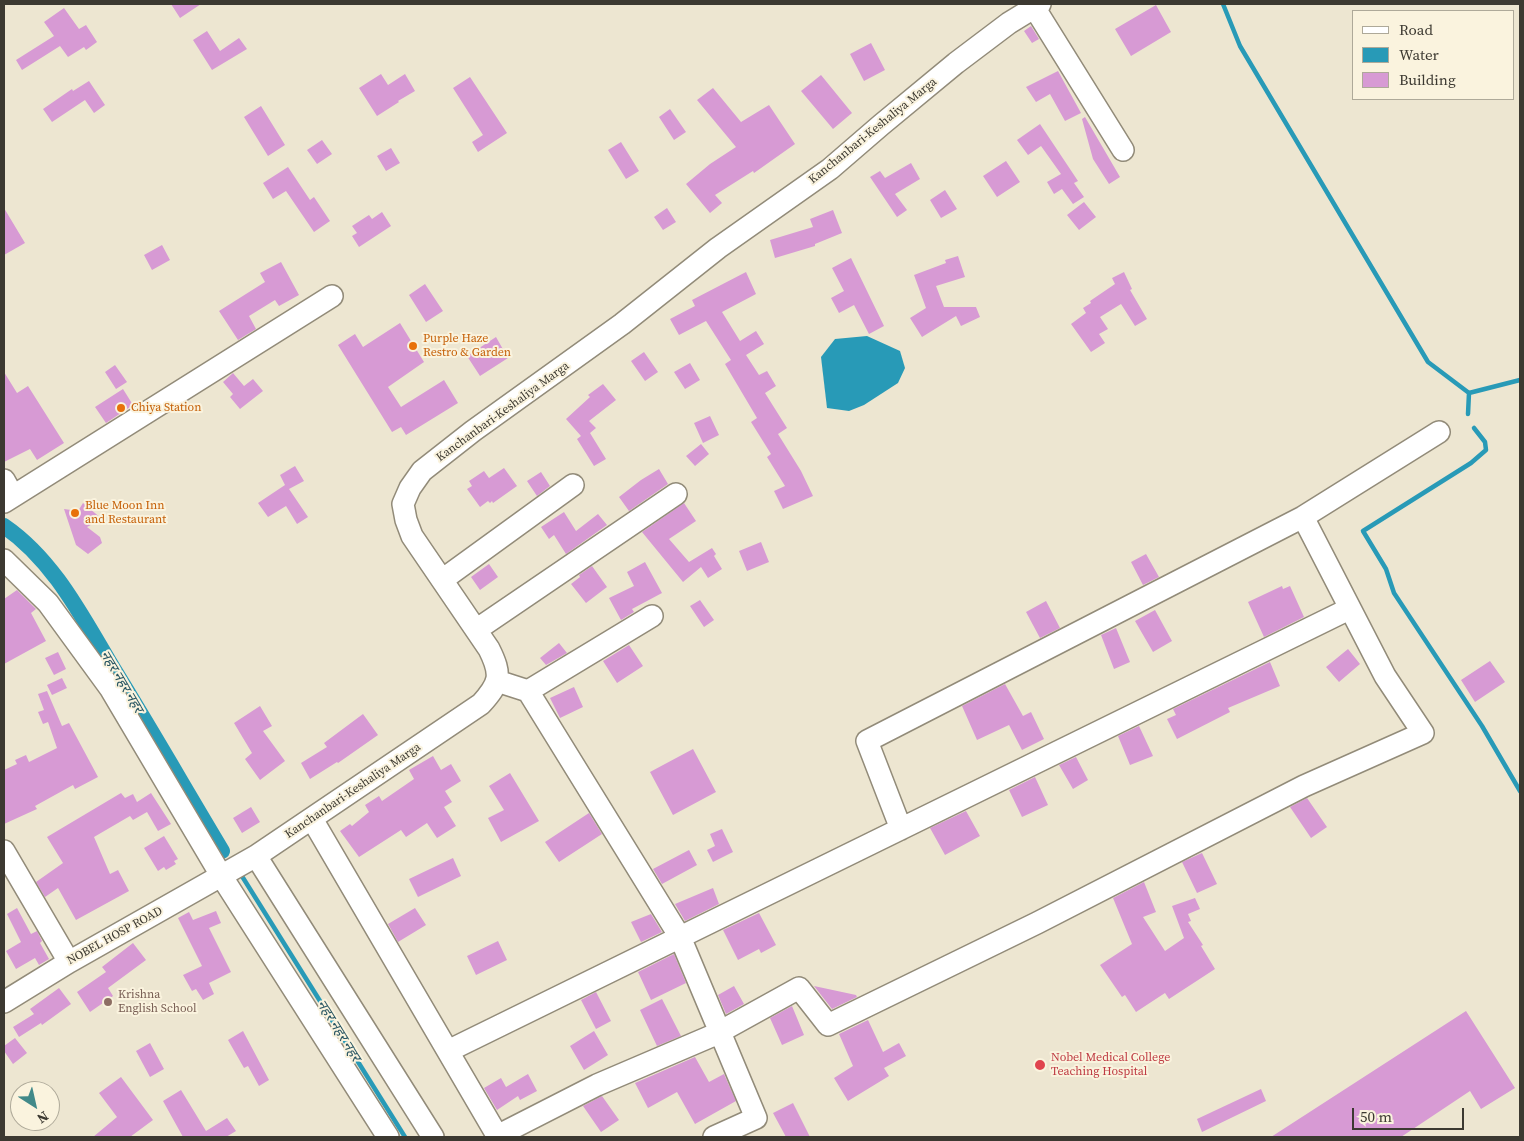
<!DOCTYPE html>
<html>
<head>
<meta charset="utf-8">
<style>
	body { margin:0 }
	#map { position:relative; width:1524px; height:1141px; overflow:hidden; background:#ede6d1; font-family:"Source Serif 4",serif }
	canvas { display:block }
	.frame { position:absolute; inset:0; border:5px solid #3c3931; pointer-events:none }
	.legend { position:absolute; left:1352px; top:10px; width:162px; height:90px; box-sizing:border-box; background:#faf3de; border:1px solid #aea999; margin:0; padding:6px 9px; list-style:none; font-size:15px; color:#3c3931 }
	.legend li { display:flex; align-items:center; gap:10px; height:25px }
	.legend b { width:25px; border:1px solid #aea999 }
	.north { position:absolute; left:10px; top:1081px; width:50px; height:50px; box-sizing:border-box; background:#faf3de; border:1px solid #aea999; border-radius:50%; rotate:145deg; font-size:14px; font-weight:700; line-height:20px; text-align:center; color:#3c3931 }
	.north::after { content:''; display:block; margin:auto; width:18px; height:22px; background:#418989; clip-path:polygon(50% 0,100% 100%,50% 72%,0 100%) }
	.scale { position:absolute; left:1352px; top:1108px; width:112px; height:22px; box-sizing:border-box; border:2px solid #3c3931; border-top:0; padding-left:6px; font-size:15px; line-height:18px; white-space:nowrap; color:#3c3931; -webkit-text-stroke:4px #faf3de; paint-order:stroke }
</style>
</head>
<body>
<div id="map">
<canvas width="1524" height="1141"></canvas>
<div class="frame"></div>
<ul class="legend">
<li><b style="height:6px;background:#fff"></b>Road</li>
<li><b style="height:14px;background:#289ab7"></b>Water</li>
<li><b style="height:14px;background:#d79ad4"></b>Building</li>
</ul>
<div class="north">N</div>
<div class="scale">50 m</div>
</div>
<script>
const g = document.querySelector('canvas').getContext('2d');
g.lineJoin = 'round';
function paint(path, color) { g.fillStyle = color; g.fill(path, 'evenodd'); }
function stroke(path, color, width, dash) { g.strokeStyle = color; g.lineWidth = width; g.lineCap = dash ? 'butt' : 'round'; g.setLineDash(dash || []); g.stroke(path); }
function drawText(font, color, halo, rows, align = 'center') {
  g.font = font + ' "Source Serif 4","Noto Sans Devanagari",serif'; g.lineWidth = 4; g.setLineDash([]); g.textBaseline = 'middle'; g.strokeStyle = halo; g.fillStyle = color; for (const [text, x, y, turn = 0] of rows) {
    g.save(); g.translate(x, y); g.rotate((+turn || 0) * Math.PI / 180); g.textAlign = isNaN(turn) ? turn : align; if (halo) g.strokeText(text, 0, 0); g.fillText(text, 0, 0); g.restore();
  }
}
const water = new Path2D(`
	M867 336 900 351 905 368 898 383 864 405 849 411 827 408 821 357 835 339Z`);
const stream = new Path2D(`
	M1223 4 1240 46 1428 362 1469 393 1520 380
	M1468 414 1469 393
	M1474 428 1485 442 1486 450 1471 463 1363 531 1386 569 1394 593 1482 726 1520 791
	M240 873 405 1137`);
const canal = new Path2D(`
	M4 526C55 561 83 619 114 670 151 730 186 791 222 851`);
const building = new Path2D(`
	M171 4H201L180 18Z
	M1156 5 1171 32 1131 56 1115 29Z
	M64 8 79 29 86 25 97 42 86 50 84 47 68 57 60 46 22 70 16 60 54 36 44 22Z
	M1031 26 1039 39 1032 43 1024 31Z
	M207 31 220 51 239 38 247 49 212 70 193 40Z
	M871 43 885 70 864 81 850 54Z
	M1058 71 1081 113 1065 121 1050 94 1036 102 1026 87Z
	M381 74 388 85 405 74 415 91 398 101 399 102 377 116 359 88Z
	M821 75 852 113 833 129 801 91Z
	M470 77 507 133 478 152 472 142 483 135 453 88Z
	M89 81 105 105 94 113 85 100 52 122 43 109 72 89 73 91Z
	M713 88 741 122 769 105 795 144 754 173 753 171 715 195 722 203 710 213 686 184 710 164 736 147 697 100Z
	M261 106 285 145 268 156 244 117Z
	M670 109 686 132 674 140 659 117Z
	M1085 117 1120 177 1109 184 1093 159 1082 119Z
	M1040 124 1078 181 1074 183 1084 197 1073 204 1062 189 1054 194 1047 182 1061 174 1041 146 1028 155 1017 140Z
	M322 140 332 154 317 164 307 150Z
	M621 142 639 171 626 179 608 150Z
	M391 148 400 163 386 171 377 156Z
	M1006 161 1020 182 997 197 983 176Z
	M911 163 920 179 895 194 907 210 897 217 870 177 880 171 885 178Z
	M288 167 310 200 314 197 330 221 314 232 286 191 273 199 263 183Z
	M945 190 957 209 941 218 930 200Z
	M1084 202 1096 217 1079 230 1067 215Z
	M4 208 25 243 4 255Z
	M667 208 676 222 663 230 654 217Z
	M833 210 842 233 815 244V246L775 258 770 240 813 227 810 219Z
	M382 212 391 226 359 247 352 236 357 233 352 226 369 215 372 219Z
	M162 245 170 260 152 270 144 255Z
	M958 256 965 277 936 286 944 307H976L980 317 961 326 956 316 922 337 910 318 926 308 914 275 946 263 945 260Z
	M851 258 884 326 869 334 854 305 839 313 831 298 844 291 832 268Z
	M281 262 299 295 279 306 275 300 249 316 256 329 238 340 219 311 265 282 260 273Z
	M746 272 756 294 722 312 740 341 756 331 764 344 746 355 759 375 767 371 776 386 765 393 787 428 778 434 801 471 813 496 783 509 774 491 785 486 767 457 771 454 751 422 757 418 725 364 731 360 706 321 679 335 670 319 695 306 692 300Z
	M1124 272 1132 289 1130 290 1147 319 1135 326 1121 304 1100 317 1108 329 1099 334 1105 343 1091 352 1071 324 1086 313 1083 308 1091 303 1090 301 1115 284 1112 278Z
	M425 284 443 311 426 322 409 295Z
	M400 323 424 362 388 387 401 407 444 380 458 403 406 435 401 427 392 432 338 345 355 334 363 347Z
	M496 337 508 358 480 376 467 356Z
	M644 352 658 372 645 381 631 361Z
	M690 363 700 380 685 389 674 372Z
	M115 365 127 382 116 389 105 372Z
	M4 372 17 393 28 386 64 443 37 460 30 449 4 462Z
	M233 373 244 386 253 379 263 391 240 409 230 397 233 394 223 382Z
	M603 384 616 400 589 421 596 428 590 433 606 459 594 466 577 439 581 436 566 419 590 397 588 395Z
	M123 389 133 405 106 423 95 407Z
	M710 416 719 435 703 443 694 423Z
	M701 444 709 454 695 466 686 456Z
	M295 466 304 481 289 489 308 517 297 524 286 506 268 517 258 503 285 485 280 475Z
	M504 468 517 486 493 503 492 501 490 503 488 501 480 507 467 489 472 486 469 481 484 471 489 478Z
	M659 469 668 484 629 511 619 497 641 480Z
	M541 472 550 486 537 496 527 481Z
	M83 503 102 519 87 527 100 537 102 543 88 554 76 545 64 509 78 511Z
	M684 503 696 521 669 539 689 562 712 548 716 554 714 556 722 569 708 578 701 567 683 582 642 532Z
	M564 512 576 531 598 514 607 525 566 554 554 535 549 539 541 527Z
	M761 542 769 562 747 571 739 551Z
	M1146 554 1159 577 1143 585 1131 562Z
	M645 562 662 593 632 609 634 612 621 620 609 598 634 586 627 572Z
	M489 564 498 577 480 590 471 577Z
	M592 566 607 587 586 603 571 584 580 577 579 575Z
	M1282 586 1283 589 1290 586 1304 617 1264 637 1248 602Z
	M17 590 36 609 31 613 46 641 4 664V599Z
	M700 600 714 620 704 627 690 606Z
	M1046 601 1060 628 1040 638 1026 612Z
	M1155 610 1172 641 1153 652 1135 621Z
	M1116 628 1130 662 1114 669 1101 635Z
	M559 643 567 653 546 665 540 658Z
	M629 645 643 666 617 683 603 661Z
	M1348 649 1360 664 1339 682 1326 667Z
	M58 652 66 669 54 675 45 658Z
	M1490 661 1505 682 1475 702 1461 680Z
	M1270 662 1280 686 1228 708 1230 712 1177 739 1167 719 1176 715 1173 709Z
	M62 678 67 688 52 695 47 685Z
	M1005 684 1023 716 1031 712 1044 739 1022 750 1009 725 977 740 962 706Z
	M574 687 583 707 560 718 550 698Z
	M47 691 62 726 69 723 98 777 75 789 73 785 35 806 37 809 4 824V770L17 764 15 760 26 755 29 762 57 748 48 722 43 724 38 712 44 710 38 694Z
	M260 706 272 726 263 731 285 761 260 780 245 759 252 753 234 723Z
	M363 714 378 735 338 763 337 762 310 779 301 763 327 747 324 743Z
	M1139 726 1153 756 1130 765 1118 736Z
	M693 749 716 792 673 815 650 772Z
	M433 756 441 770 451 764 461 781 445 791 452 802 444 807 456 826 437 838 427 823 406 837 401 830 359 857 340 831 350 824 352 826 369 812 365 805 379 796 382 801 414 779 409 770Z
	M1076 757 1088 780 1073 789 1059 765Z
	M510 773 539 821 501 842 488 818 504 810 489 786Z
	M1035 777 1048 805 1022 817 1009 790Z
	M121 793 125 798 133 794 137 802 151 793 171 824 158 831 147 812 133 820 130 816 94 837 110 874 118 870 129 891 76 920 58 888 45 897 36 882 63 863 47 837Z
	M1307 798 1327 827 1311 838 1290 807Z
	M251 807 260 822 242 833 233 818Z
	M966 811 980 836 945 855 930 828Z
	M589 813 602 834 559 862 545 842Z
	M722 829 733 852 713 862 707 850 715 846 710 834Z
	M164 836 178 859 174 861 176 864 166 870 164 867 158 871 144 848Z
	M689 850 697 865 662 884 653 869Z
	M1202 853 1217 884 1197 893 1182 862Z
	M453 858 461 876 418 897 409 879Z
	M1144 882 1156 912 1143 917 1165 951 1184 938 1172 906 1195 898 1200 909 1188 914 1191 921 1188 922 1203 945 1201 946 1215 969 1169 999 1165 993 1136 1012 1125 995 1122 997 1100 965 1132 944 1113 898Z
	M713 888 719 904 685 921 675 904Z
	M17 908 31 934 37 931 42 941 40 943 49 959 39 965 35 958 16 969 6 951 21 942 7 914Z
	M415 908 426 925 398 942 388 924Z
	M216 911 221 923 209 928 231 972 209 983 214 994 203 1000 196 989 192 991 183 975 202 966 178 918 189 912 193 920Z
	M759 913 776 945 761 953 759 949 738 960 723 930Z
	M651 914 662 932 641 942 631 922Z
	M498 941 507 960 476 975 467 956Z
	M133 943 146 960 108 988 113 996 90 1012 77 992 106 972 102 967Z
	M674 954 686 983 651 1000 638 972Z
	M734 986 744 1004 726 1014 718 995Z
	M814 986 856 995 857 997 832 1009Z
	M59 988 71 1004 42 1025 41 1023 19 1037 13 1027 34 1014 30 1009Z
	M596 992 611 1021 596 1029 581 1000Z
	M662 999 681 1036 657 1046 640 1010Z
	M792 1006 804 1035 782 1045 770 1018Z
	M1466 1011 1515 1088 1481 1109 1470 1091 1401 1137H1271Z
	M868 1020 883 1052 899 1043 906 1056 884 1068 889 1076 848 1101 834 1078 853 1066 839 1034Z
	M243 1031 269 1080 259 1086 248 1066 244 1068 228 1040Z
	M594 1031 608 1055 584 1070 570 1046Z
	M15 1038 27 1053 13 1064 4 1051V1046Z
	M150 1043 164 1069 150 1077 136 1051Z
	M695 1057 709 1082 724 1074 736 1101 695 1124 677 1092 648 1108 635 1083Z
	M528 1074 537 1091 520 1100 518 1096 497 1110 484 1088 501 1078 506 1087Z
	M121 1077 153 1120 130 1137H93L117 1117 99 1093Z
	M1261 1089 1266 1101 1202 1132 1197 1119Z
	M181 1090 206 1131 227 1118 236 1131 226 1137H183L163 1101Z
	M602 1096 619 1120 601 1132 583 1106Z
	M793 1103 810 1137H786L773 1113Z`);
const minor = new Path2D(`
	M1034 7 1123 150
	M4 480 13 496
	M4 502 332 296
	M4 560 48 603 110 688 222 877 388 1137
	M442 580 573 485
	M476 630 676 494
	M497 681 528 691 680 937 756 1118 714 1137
	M528 691 652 616
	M312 819 498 1137
	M901 829 867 741 1303 517 1439 432
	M4 851 69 962
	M256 856 433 1137
	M4 1002 69 962 256 856 481 704C500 683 502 675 489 649L412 536 406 520 403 504 410 488 422 471 473 431 622 324 718 248 830 169 881 125 956 63 1009 23 1040 4
	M448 1051 1349 609
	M497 1136 597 1085 714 1035 799 988 828 1025 1037 923 1304 786 1423 733 1385 676 1303 517`);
const markers = [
	[413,346,5,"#e8710a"],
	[121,408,5,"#e8710a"],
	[75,513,5,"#e8710a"],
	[108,1002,5,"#8d6e63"],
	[1040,1065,6,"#e0444e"]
];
const streetNames = [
	["Kanchanbari-Keshaliya Marga",873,131,-39],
	["Kanchanbari-Keshaliya Marga",503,412,-36],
	["Kanchanbari-Keshaliya Marga",353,791,-34],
	["NOBEL HOSP ROAD",115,936,-29]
];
const foodNames = [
	["Purple Haze",423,339],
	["Restro & Garden",423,353],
	["Chiya Station",131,408],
	["Blue Moon Inn",85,506],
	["and Restaurant",85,520]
];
const educationNames = [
	["Krishna",118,995],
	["English School",118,1009]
];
const healthNames = [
	["Nobel Medical College",1051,1058],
	["Teaching Hospital",1051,1072]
];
const waterNames = [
	["नहर नहर नहर",121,682,59],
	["नहर नहर नहर",338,1031,58]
];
paint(water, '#289ab7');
stroke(stream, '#289ab7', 4.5);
stroke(canal, '#289ab7', 16);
paint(building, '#d79ad4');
stroke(minor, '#928b79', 24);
stroke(minor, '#fff', 21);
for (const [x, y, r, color] of markers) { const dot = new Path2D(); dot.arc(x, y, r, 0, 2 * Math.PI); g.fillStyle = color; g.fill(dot); stroke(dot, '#faf3de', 2); }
drawText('12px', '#3c3931', '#faf3de', streetNames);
drawText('12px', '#c56008', '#faf3de', foodNames, 'left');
drawText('12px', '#785e54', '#faf3de', educationNames, 'left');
drawText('12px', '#be3a42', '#faf3de', healthNames, 'left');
drawText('italic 14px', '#295663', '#faf3de', waterNames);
</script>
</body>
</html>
